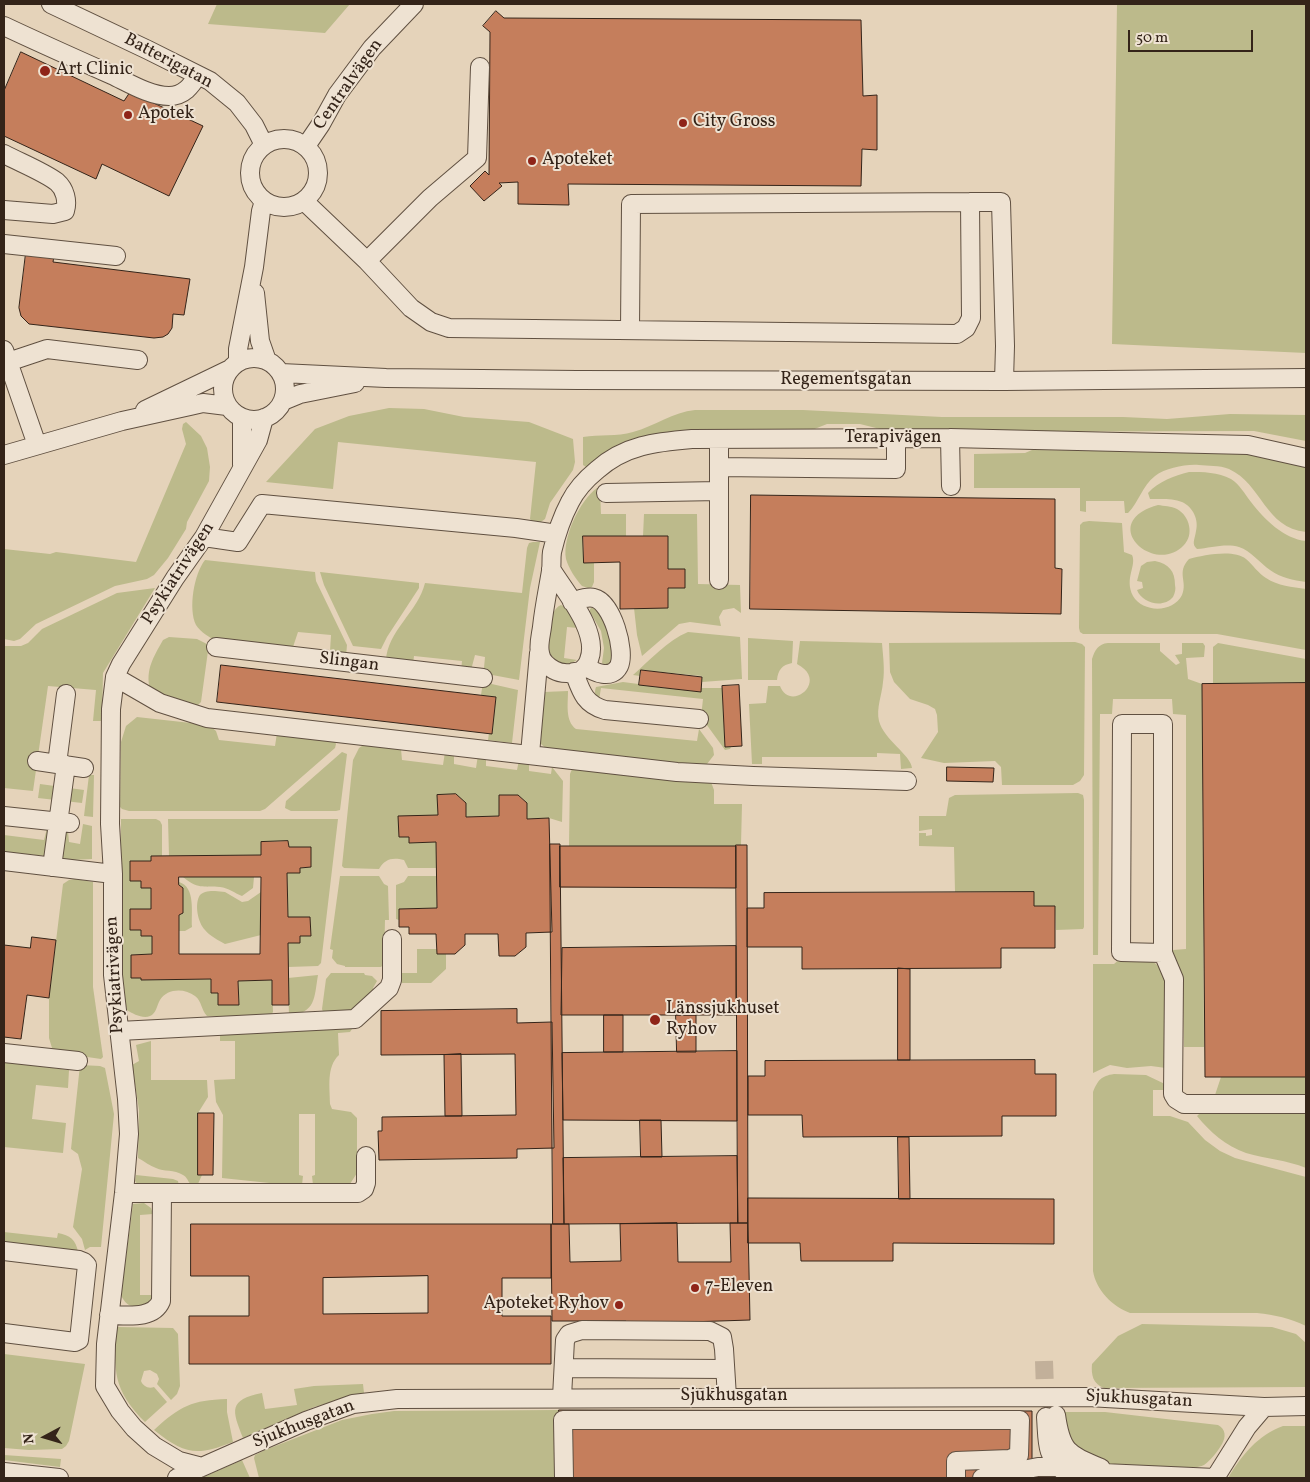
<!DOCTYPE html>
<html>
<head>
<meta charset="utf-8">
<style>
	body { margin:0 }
	#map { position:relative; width:1310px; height:1482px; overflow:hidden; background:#e5d3ba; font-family:Vollkorn,serif }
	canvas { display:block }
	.frame { position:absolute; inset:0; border:5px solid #342419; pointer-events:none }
	.north { position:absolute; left:20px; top:1412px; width:50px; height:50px; -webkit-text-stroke:4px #eee2d2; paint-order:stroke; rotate:264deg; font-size:14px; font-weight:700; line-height:20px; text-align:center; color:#342419 }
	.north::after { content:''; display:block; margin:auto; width:18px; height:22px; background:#342419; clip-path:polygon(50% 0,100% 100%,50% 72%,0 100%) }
	.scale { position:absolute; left:1128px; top:30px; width:125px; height:22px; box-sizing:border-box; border:2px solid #342419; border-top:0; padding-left:6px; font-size:15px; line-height:18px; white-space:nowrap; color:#342419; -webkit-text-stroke:4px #eee2d2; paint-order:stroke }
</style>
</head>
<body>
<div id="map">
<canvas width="1310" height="1482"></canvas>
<div class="frame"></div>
<div class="north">N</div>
<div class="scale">50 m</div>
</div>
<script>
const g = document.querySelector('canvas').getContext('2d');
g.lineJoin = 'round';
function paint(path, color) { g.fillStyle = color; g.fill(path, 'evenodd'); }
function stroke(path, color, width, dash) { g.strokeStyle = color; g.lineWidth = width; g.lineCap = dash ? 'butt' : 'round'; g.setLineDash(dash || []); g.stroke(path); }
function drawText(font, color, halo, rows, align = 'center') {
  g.font = font + ' Vollkorn,serif'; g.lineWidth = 4; g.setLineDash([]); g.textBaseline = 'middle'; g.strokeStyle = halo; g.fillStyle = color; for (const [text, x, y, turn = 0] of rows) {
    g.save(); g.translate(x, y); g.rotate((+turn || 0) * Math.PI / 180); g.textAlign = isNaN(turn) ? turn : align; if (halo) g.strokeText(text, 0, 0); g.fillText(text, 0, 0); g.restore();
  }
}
const green = new Path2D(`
	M217 4H350L325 33 208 24Z
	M1117 4H1306V353L1112 344Z
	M389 408 424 409 464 417 529 422 573 439 575 462 573 470 550 503 545 519 538 524 534 523 530 519 536 462 338 442 333 489 266 482 315 429 349 416Z
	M695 410H803L942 417H1123L1167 419 1230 414 1306 415V441L1254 431 892 432 860 424H827L807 432H681L655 434 618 445 590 465 586 467 583 465V437C599 434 617 437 633 432 655 426 673 412 695 410Z
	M186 422 201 436 207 448 210 467 209 481 187 522 186 529 168 558 154 575 147 579 115 586 36 624 20 639 14 641 4 639V549L50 554 56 552 136 562 186 444 182 429 183 424Z
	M1032 450 1264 452 1306 462V532C1265 528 1262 484 1229 469 1219 465 1208 466 1199 465 1185 464 1166 468 1155 476 1142 486 1139 502 1128 513H1125L1124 501H1086V512L1080 511V488H974V454L1025 453Z
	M1189 472C1203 472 1218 472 1231 479 1240 485 1244 493 1251 502 1264 519 1284 539 1306 541V582C1293 580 1281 578 1270 570 1260 563 1251 551 1239 547 1226 543 1210 548 1197 549 1191 544 1195 539 1196 531 1199 520 1193 507 1182 502 1173 498 1160 499 1150 499L1148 493C1159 481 1174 476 1189 472Z
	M597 488 600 489 601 514H626V536H583L584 563H594V582L592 587 588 588 582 586C575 578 569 569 566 559 562 538 580 500 597 488Z
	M1158 505C1164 506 1171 506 1177 509 1190 516 1194 535 1184 545 1154 577 1096 522 1158 505Z
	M644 514H697L698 584 740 585 741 613 734 608 723 610 719 617 721 626 690 622 679 624 642 656 637 635 634 608H668V588H685V569H668V536H643Z
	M1089 521 1122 523 1124 552 1132 555C1137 566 1124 578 1133 596 1143 613 1173 613 1182 595 1188 581 1176 573 1189 559 1204 555 1234 549 1246 559 1253 565 1258 573 1266 578 1278 586 1292 587 1306 589V650L1217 634H1083L1080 632 1079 628 1080 525 1083 522Z
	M533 542H540L530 588 519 680 487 674 484 668 485 657 475 655 471 670 461 671 462 661 414 656 413 664 386 661C387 631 418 612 425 583L522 593 527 548 529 543Z
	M205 560 315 572 316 581 347 645 346 657 332 655 330 651 331 635 298 632 292 650 218 642C211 638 200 632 196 625 188 609 194 574 205 560Z
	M1155 561C1169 564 1175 571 1175 585 1176 589 1175 593 1173 597 1163 609 1142 603 1137 590L1143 588 1142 582 1137 581 1141 566 1147 562Z
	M320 572 419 583V588L387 637 381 649 353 646 324 585Z
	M155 588 103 673 102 721H93L96 690 48 686 33 791 4 788V646H21L28 643 42 629 117 593Z
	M561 605C568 609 578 621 578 628L567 627 564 658 577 660 568 665 557 663 549 652C548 639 547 611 561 605Z
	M594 606 612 630V662L607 666 602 663 604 648 601 631 590 612V609Z
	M688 632 740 637 742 679 702 682V676L641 670 640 676 633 675C650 660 668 640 688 632Z
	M169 637 197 639 207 644 208 651 201 702 197 706 174 704 150 689C145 670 154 656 163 640Z
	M748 638 793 641 792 663C782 665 778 670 777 680H748Z
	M800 641 882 643C883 656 885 670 883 682 882 695 876 708 879 721 884 740 911 755 912 768L901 769 900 754 877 753V757H762V764H752L749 704 766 703 768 686H780C790 713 830 681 797 664Z
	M1075 642 1082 644 1085 647 1084 775 1080 781 1073 785H1002L1001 767 995 761 944 763 921 758 938 732 937 715 935 709 928 705 910 699 894 682 890 672 889 643Z
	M1108 643H1160V651L1176 665 1180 663 1175 655 1182 654V643H1203L1205 646 1204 657 1186 658 1188 679 1202 684 1204 1047H1184L1183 991 1180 969 1172 954 1173 950 1186 949V715L1173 714 1172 699H1113L1112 714H1100L1098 955H1093L1092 659C1095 650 1098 644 1108 643Z
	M1218 643 1306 659V683L1213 684V647Z
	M483 682 518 690 512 743 488 740 489 733H492L496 697 481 695Z
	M623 682 700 692 701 688H722L725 747H731L730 749 725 750 701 717 703 699 601 688 599 700C595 696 594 693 596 687Z
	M568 691C568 704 565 721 576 729L697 741 699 729 713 748 714 755 707 764 701 766 549 751 541 744 538 736 544 692Z
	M137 717 209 725 216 731 219 740 275 746 277 733 334 740 336 744 335 748 265 809 260 811H129L122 809 120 807 121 742 126 726Z
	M365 744 401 749 402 760 443 765 445 752 454 754V764L476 768 478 755 486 757V766L517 770 519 760H529V771L551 774 552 767 563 781 562 822 549 818 527 819V803L518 795H499V816L466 817V803L456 795H438V815L409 837 410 843 436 842V868H408L404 860C392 857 385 859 379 869L344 868 342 866 353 760 359 748Z
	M342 752 347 754 340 810 336 811H291L285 808 286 801Z
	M572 769 711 782 714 790V804H742L741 845H736V846H569L570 774Z
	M89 775H94L93 817 84 816Z
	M40 784 84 790 82 803 38 798Z
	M1078 793 1083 795 1084 800V927L1083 929 1056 930 1055 906H1034V892H955L954 847 919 846V833H926V836L932 835V829L919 831V816H946L949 798 955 795Z
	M121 819H156L160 821 162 825V856H152L151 861 130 862V881H141L142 888H151V909L141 930 152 936V954L131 955V978H141L142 980 211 979 218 993V1005L239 1004 238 981 272 980 273 1012 271 1015 267 1017 207 1016C201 1010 202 1001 195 996 185 988 167 988 160 1000 157 1005 156 1014 150 1016 143 1019 133 1014 127 1010L121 988Z
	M168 819H338L321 963 318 966 288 967V943H300V936H311L310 917H288L287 873H299L300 868 311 867V847H289L288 841 261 842V855L169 856Z
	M83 824 92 826V859L71 860 62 859 65 831H68L69 842 80 844Z
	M47 828H49L47 856 4 852V835L44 840Z
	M340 876H379L384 884 388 886 389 920H385L384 964 381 967H345V966L337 964 332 958 333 950 330 949Z
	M408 876H436L437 908 399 909V920L396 919V885L404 882Z
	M183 877H254L253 888 242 896C234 893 229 888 220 887 203 886 197 889 183 877Z
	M75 879 93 882V987L103 1057 101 1059 60 1053 52 1048 49 1038V998L63 884 69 880Z
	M179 882C196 887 191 913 192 927L185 931H179V915L183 912V888L179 885Z
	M215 891 225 892 242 902 248 901 261 892V935L225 944C218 940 210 936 205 930 198 923 194 904 200 895 204 891 210 891 215 891Z
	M417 949H437V954H446V969L431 983H402L399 979V973H417Z
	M1122 957C1142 959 1156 956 1165 976L1166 1068 1151 1066 1127 1068 1110 1065 1093 1073V964H1114Z
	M331 973H364L365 975 372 976 377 981 373 988 375 991 355 1010 323 1012 322 1009 326 979Z
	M318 975C314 999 316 1012 289 1016L288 978Z
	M354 1026 350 1032 338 1033 339 1055C326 1067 330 1088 330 1104L332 1109 351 1112 357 1118V1173L350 1184 313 1185 312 1176 315 1175V1114H299V1175L303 1176 302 1185 298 1186 222 1178 223 1115 216 1102 214 1080 235 1079V1041H220V1033Z
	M151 1041V1080H207L208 1097 198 1113V1175H202L197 1186C187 1186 190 1179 183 1175 174 1169 164 1172 156 1168 150 1166 144 1161 138 1158L139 1110 132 1065 139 1061 136 1045Z
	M4 1062 69 1070 68 1088 36 1085 32 1119 66 1123 63 1153 4 1147Z
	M80 1065 100 1066 105 1068 114 1114 101 1247H90L85 1250 82 1239 73 1227 82 1169 78 1154 71 1149Z
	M1114 1074 1146 1075 1167 1085 1166 1090H1153V1116H1170L1188 1122 1205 1140 1220 1151 1235 1158 1306 1177V1326C1290 1318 1275 1315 1257 1313H1130C1112 1306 1096 1290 1093 1271V1092C1098 1080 1101 1076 1114 1074Z
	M1221 1077H1306V1098H1214Z
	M1202 1111 1306 1112V1168C1287 1160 1266 1159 1246 1153 1226 1146 1210 1132 1197 1116Z
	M136 1175 173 1179 178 1181 179 1186 138 1185 135 1181Z
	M144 1203 151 1208 153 1214 140 1215V1295H152L149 1304C135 1307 127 1309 121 1295L133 1204Z
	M4 1232 57 1238 58 1233C70 1235 76 1240 78 1252L4 1244Z
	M1142 1324 1272 1327 1296 1334 1306 1343V1387L1104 1388C1093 1384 1091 1375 1092 1364L1118 1336Z
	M117 1327 173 1328 178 1334 180 1386 177 1394 171 1400 157 1384 159 1379 157 1374 150 1370 144 1371 141 1381C143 1386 148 1389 154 1387L167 1402 145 1422C113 1390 113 1370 117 1327Z
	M4 1354 85 1364 69 1441 66 1446 62 1449 29 1450 4 1448Z
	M363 1384 364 1393 314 1407 243 1438C232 1410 228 1400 262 1393L265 1409 297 1405 294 1389 314 1386Z
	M227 1399V1412L233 1442C197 1456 185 1455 154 1430 180 1406 192 1400 227 1399Z
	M559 1410 558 1478H259L254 1458 255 1455 265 1450 342 1420 372 1414 394 1411Z
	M1060 1412H1105L1218 1425C1226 1429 1226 1437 1222 1444 1218 1451 1210 1461 1204 1465 1189 1473 1114 1468 1096 1461 1089 1459 1076 1450 1071 1444 1066 1439 1062 1419 1060 1412Z
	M1283 1426H1306V1478H1228C1241 1456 1259 1434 1283 1426Z
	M4 1455 61 1459 60 1467 4 1460Z
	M242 1460 250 1478H201Z`);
const building = new Path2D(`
	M496 11 504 18 861 20 863 96 877 95V150L862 149 861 186 568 184 569 205 518 204V182L499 183 502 186 484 201 470 186 485 171 489 175 490 32 483 26Z
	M21 52 124 101 130 92 203 126 169 196 102 164 96 179 4 136V91Z
	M26 253 54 256 53 262 190 279 184 315 173 314 172 328 168 334 163 337 154 338 29 324 21 316 19 308Z
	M751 495 1055 499V568L1062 569 1061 614 750 609Z
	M583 536H668V569H685V588H668V608L620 609V562L584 563Z
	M221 665 496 697 492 734 217 702Z
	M641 670 702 677 701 692 639 685Z
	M1306 683V1077H1205L1202 684Z
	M739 685 742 746 725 747 722 686Z
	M947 767 994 768 993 782 947 781Z
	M456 794 466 803V817L499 816V795H518L527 803V819L549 818 552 932 526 933V947L515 956H499L498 934H465V945L455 954H437L436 934H409V927H399V909L437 908 436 842 409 843V837H399L398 816 438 815 437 795Z
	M288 841 289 847H311V867L300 868V873H287L288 917H310L311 936H300V943H288L289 1005H272V980L238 981 239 1005H218V993H211V979L141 980V978H131V955L152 954V936H141V930H130V909H151V888H141V881H130V861H151V856L261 855V842ZM179 877H261L260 954H179V915L183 913V888L179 885Z
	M550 844H560V846L564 1224H553Z
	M736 845H747L748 1223H738Z
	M560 846H736V888L560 887Z
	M1034 892V906H1055V948H1001V968L802 969V947H747V908H764V893Z
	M32 937 56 940 49 998 27 995 21 1039 4 1037V945L30 948Z
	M736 946V1015H561L562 948Z
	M898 968 910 969V1060H898Z
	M517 1009V1023L552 1022 554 1148 517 1149V1158L379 1160 378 1131H382V1117L516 1115 515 1054 381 1055V1011Z
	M604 1015H623V1052H604Z
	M676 1015H696V1052H677Z
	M737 1051V1121L563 1120 562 1053Z
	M461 1054 462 1116H445L444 1055Z
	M1035 1060V1074H1056V1116H1002V1136L803 1137 802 1115H748V1076H765V1061Z
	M198 1113H214L213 1175H198Z
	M640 1120H661L662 1157H641Z
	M898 1137H909L910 1199H899Z
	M737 1156 738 1223 564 1224 563 1158Z
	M748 1198 1054 1199V1244L893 1243V1261H801L800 1243H748Z
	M677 1223 678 1262H731L730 1223H748L750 1320 626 1324V1321H552L551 1224H569L570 1262 621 1261 620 1224Z
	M191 1224H551V1278H502V1316H551V1364H189V1316H249V1276H191ZM428 1276V1313L323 1314V1278Z
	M559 1410 1032 1411V1478H558Z`);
const minorTunnel = new Path2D(`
	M1044 1361 1046 1416`);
const minor = new Path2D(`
	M51 4 148 50 210 81 237 103 254 125 264 145
	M4 26C40 43 76 59 112 75 129 83 150 96 169 96 184 96 191 86 198 75
	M250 173a34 34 0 1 1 68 0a34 34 0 1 1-68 0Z
	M306 146 321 124 337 95 372 48 414 4
	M4 154C19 162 44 172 57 182 65 189 68 201 65 211L53 214 4 210
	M304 201 367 261 411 308 431 322 449 328 957 334 966 328 971 318 970 202H1001L1005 346 1004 381
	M4 244 116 256
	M367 261 430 198 477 158 480 67
	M255 293 260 341 267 361
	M630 330 631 204 970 202
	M4 350 37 445
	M223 389a31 31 0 1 1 62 0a31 31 0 1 1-62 0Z
	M8 362 47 349 138 360
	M238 362V349L254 267 261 211 264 201
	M281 373 386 378 577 380 1004 381 1306 378
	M283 401 300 394 355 383
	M145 410 228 370
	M242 418V465
	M950 438 951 486
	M4 455 122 421 190 406 203 403 227 406
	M719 467 896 469V439
	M606 493 719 491
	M204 537 238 542 262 504 516 528 557 534
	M551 569C565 592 600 632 589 660 588 664 584 669 580 671 572 674 561 674 554 670 547 666 541 661 540 653 538 645 541 635 542 627 544 608 548 589 551 571 552 564 551 558 552 552 556 535 562 517 570 502 576 490 586 479 597 470 625 445 656 442 692 439L950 438 1248 445 1306 458
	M719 580V439
	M572 602C579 600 586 596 594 598 612 602 626 651 619 666 612 680 594 673 586 666
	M216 647 483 678
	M574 672C581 691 584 704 605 710L699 719
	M115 677 160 703 207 718 677 772 753 776 907 781
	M530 754 539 653
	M37 761 84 768
	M57 764 66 694
	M4 816 70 823
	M4 861 113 874
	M52 867 66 765
	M1163 953 1121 952 1122 724H1163V953L1174 979 1173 1094 1176 1099 1184 1104H1306
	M119 1031 355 1019 389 988 392 980V939
	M4 1053 78 1061
	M124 1193H358L364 1189 366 1183V1156
	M4 1251 79 1260 84 1262 87 1265 79 1340 75 1342 4 1333
	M109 1315C126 1315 153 1320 161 1301L162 1193
	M564 1368 725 1369
	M562 1397 565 1340 569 1334 582 1330 710 1331 722 1337 724 1349 727 1397
	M1056 1415C1061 1451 1067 1454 1101 1468
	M1046 1417C1048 1443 1045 1454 1065 1473
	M202 1467 179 1461 154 1446 134 1428 120 1411 105 1386 106 1344 124 1193 129 1134 127 1099 113 975V874L110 824 111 709 115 677 121 664 175 578 204 537 258 440 264 418
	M4 1472 59 1478
	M177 1478 306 1421 353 1404 397 1399 1088 1397 1264 1407 1306 1406
	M564 1478 563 1420H1020L1019 1455 1010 1459 956 1461V1478
	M982 1478 1038 1467H1059L1081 1472 1215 1478
	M1215 1478 1247 1427 1264 1407`);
const markers = [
	[45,71,6,"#8f2418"],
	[128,115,5,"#8f2418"],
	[683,123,5,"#8f2418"],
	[532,161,5,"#8f2418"],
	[655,1020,6,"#8f2418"],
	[695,1288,5,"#8f2418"],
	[619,1305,5,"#8f2418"]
];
const streetNames = [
	["Batterigatan",168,62,28],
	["Centralvägen",349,85,-55],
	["Regementsgatan",846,381],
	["Terapivägen",893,439],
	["Psykiatrivägen",179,574,-57],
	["Slingan",349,663,7],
	["Psykiatrivägen",116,975,-93],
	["Sjukhusgatan",734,1397],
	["Sjukhusgatan",1139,1400,3],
	["Sjukhusgatan",304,1425,-21]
];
const poiNames = [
	["Art Clinic",56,71],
	["Apotek",138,115],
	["City Gross",693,123],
	["Apoteket",542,161],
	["Länssjukhuset",666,1010],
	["Ryhov",666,1031],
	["7-Eleven",705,1288],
	["Apoteket Ryhov",609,1305,"right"]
];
paint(green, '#bcba8b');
paint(building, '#c57e5c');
stroke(building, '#342419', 1);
stroke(minorTunnel, '#c2b09a', 18, [18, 9]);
stroke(minor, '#605041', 20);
stroke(minor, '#eee2d2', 18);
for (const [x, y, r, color] of markers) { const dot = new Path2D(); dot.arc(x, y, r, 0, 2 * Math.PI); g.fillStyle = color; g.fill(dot); stroke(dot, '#eee2d2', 2); }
drawText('18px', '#342419', '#eee2d2', streetNames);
drawText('18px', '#342419', '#eee2d2', poiNames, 'left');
</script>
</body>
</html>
